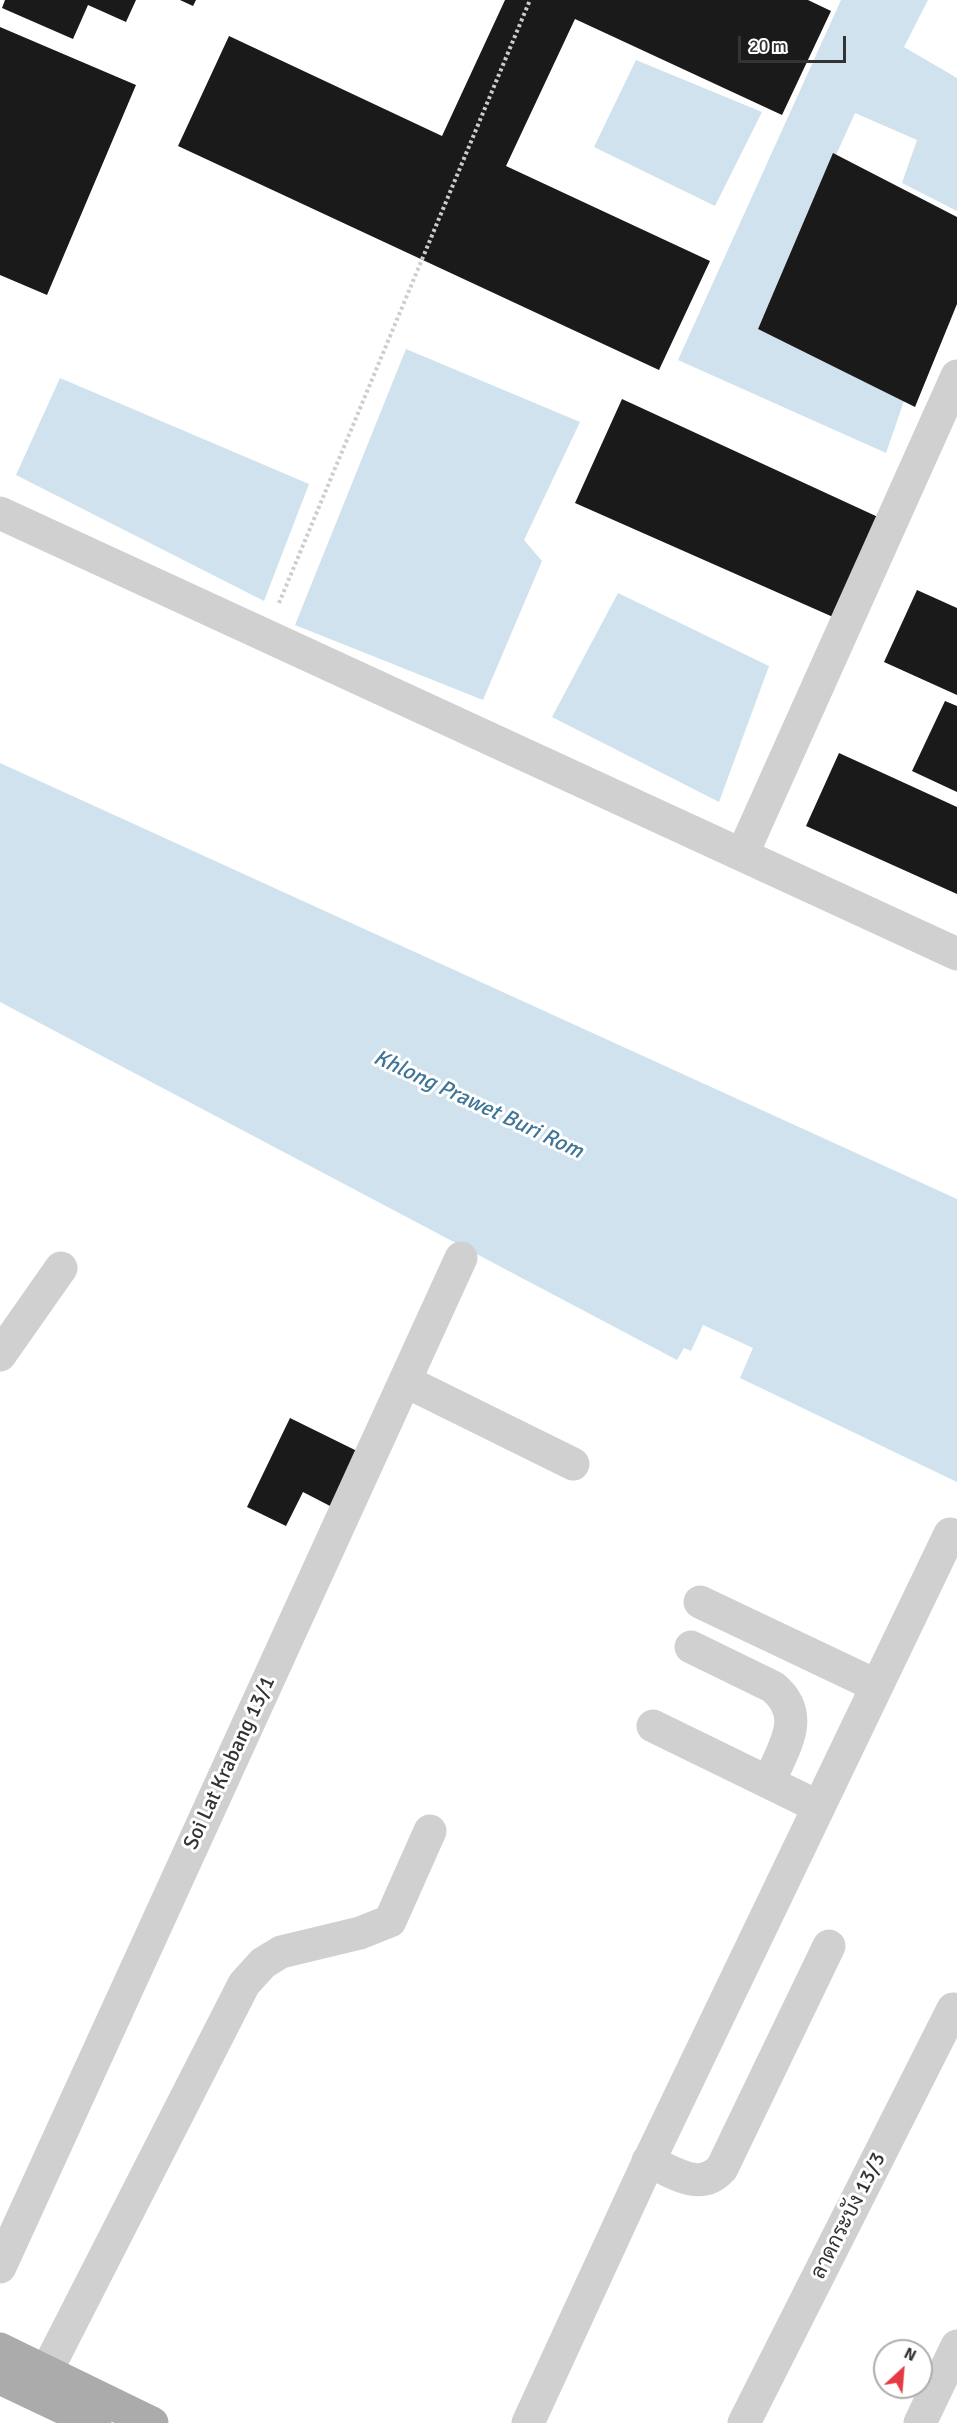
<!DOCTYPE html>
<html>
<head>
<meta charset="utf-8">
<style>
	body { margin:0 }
	#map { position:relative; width:957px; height:2423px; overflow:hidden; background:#fff; font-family:Signika,sans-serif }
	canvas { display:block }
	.north { position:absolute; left:873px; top:2339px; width:60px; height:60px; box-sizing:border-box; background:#fff; border:2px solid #adadad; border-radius:50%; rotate:26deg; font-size:16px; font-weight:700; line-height:24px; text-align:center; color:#333 }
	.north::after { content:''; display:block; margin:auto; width:21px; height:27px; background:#e63946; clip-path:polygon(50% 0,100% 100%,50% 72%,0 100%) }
	.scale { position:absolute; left:738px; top:36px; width:108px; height:27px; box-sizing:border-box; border:3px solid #333; border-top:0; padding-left:8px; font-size:18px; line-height:21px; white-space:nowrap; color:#333; -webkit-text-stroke:4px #fff; paint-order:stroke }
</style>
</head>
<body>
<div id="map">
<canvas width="957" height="2423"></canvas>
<div class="north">N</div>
<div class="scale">20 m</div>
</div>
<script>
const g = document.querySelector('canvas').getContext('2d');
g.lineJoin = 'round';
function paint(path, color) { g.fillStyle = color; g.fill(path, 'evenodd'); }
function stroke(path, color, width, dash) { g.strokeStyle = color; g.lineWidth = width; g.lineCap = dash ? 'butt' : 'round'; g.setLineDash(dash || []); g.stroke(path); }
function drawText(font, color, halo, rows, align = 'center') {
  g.font = font + ' Signika,Sarabun,sans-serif'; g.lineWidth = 6; g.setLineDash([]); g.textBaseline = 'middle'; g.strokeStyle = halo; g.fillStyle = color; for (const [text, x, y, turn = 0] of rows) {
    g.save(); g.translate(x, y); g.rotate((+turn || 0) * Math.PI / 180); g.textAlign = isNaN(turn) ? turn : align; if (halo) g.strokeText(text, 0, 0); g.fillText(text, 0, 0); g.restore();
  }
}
const water = new Path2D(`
	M841 0H928L904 47 957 78V211L902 183 917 140 855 113 758 328 904 401 886 453 678 360Z
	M636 60 762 112 715 206 594 147Z
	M406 349 580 422 524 540 542 561 483 700 295 625Z
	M60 378 309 484 264 601 16 475Z
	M618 593 769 666 719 802 552 717Z
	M0 763 957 1199V1482L740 1378 753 1348 703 1325 691 1351 684 1348 677 1360 0 1002Z`);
const building = new Path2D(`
	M5 0H136L126 22 88 5 73 39 2 8Z
	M180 0H196L193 6Z
	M505 0H808L831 11 782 115 575 19 506 166 710 261 659 370 178 146 229 36 442 136Z
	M0 27 136 85 47 295 0 275Z
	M833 153 957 217V304L915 407 758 329Z
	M622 399 878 517 833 617 575 503Z
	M917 590 957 608V695L884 662Z
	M945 701 957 706V792L912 771Z
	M839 753 957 807V894L806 826Z
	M290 1418 359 1452 332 1507 303 1492 286 1526 247 1507Z`);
const path = new Path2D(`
	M279 603 530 0`);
const minor = new Path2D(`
	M0 513 957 954
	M742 855 957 376
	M0 1355 61 1268
	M405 1381 573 1464
	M700 1602 877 1686
	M691 1647 773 1687C808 1716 783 1748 769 1782
	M653 1726 819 1807
	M648 2161C674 2172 700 2193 722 2168L829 1946
	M0 2267 461 1258
	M46 2372 244 1984 263 1963 281 1952 360 1933 390 1921 430 1831
	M528 2423 645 2169 950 1534
	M744 2423 953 2009
	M920 2423 957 2346`);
const major = new Path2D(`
	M0 2349 152 2423
	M0 2378 95 2423`);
const streetNames = [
	["Soi Lat Krabang 13/1",230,1763,-65],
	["ลาดกระบัง 13/3",849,2216,-63]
];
const waterNames = [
	["Khlong Prawet Buri Rom",478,1105,25]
];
paint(water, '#cfe2ee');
paint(building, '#1a1a1a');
stroke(path, '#cdcdcd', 4, [3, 3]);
stroke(minor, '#d0d0d0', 33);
stroke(major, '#ababab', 33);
drawText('21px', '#333', '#fff', streetNames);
drawText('italic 22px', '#3f7597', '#fff', waterNames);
</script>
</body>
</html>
